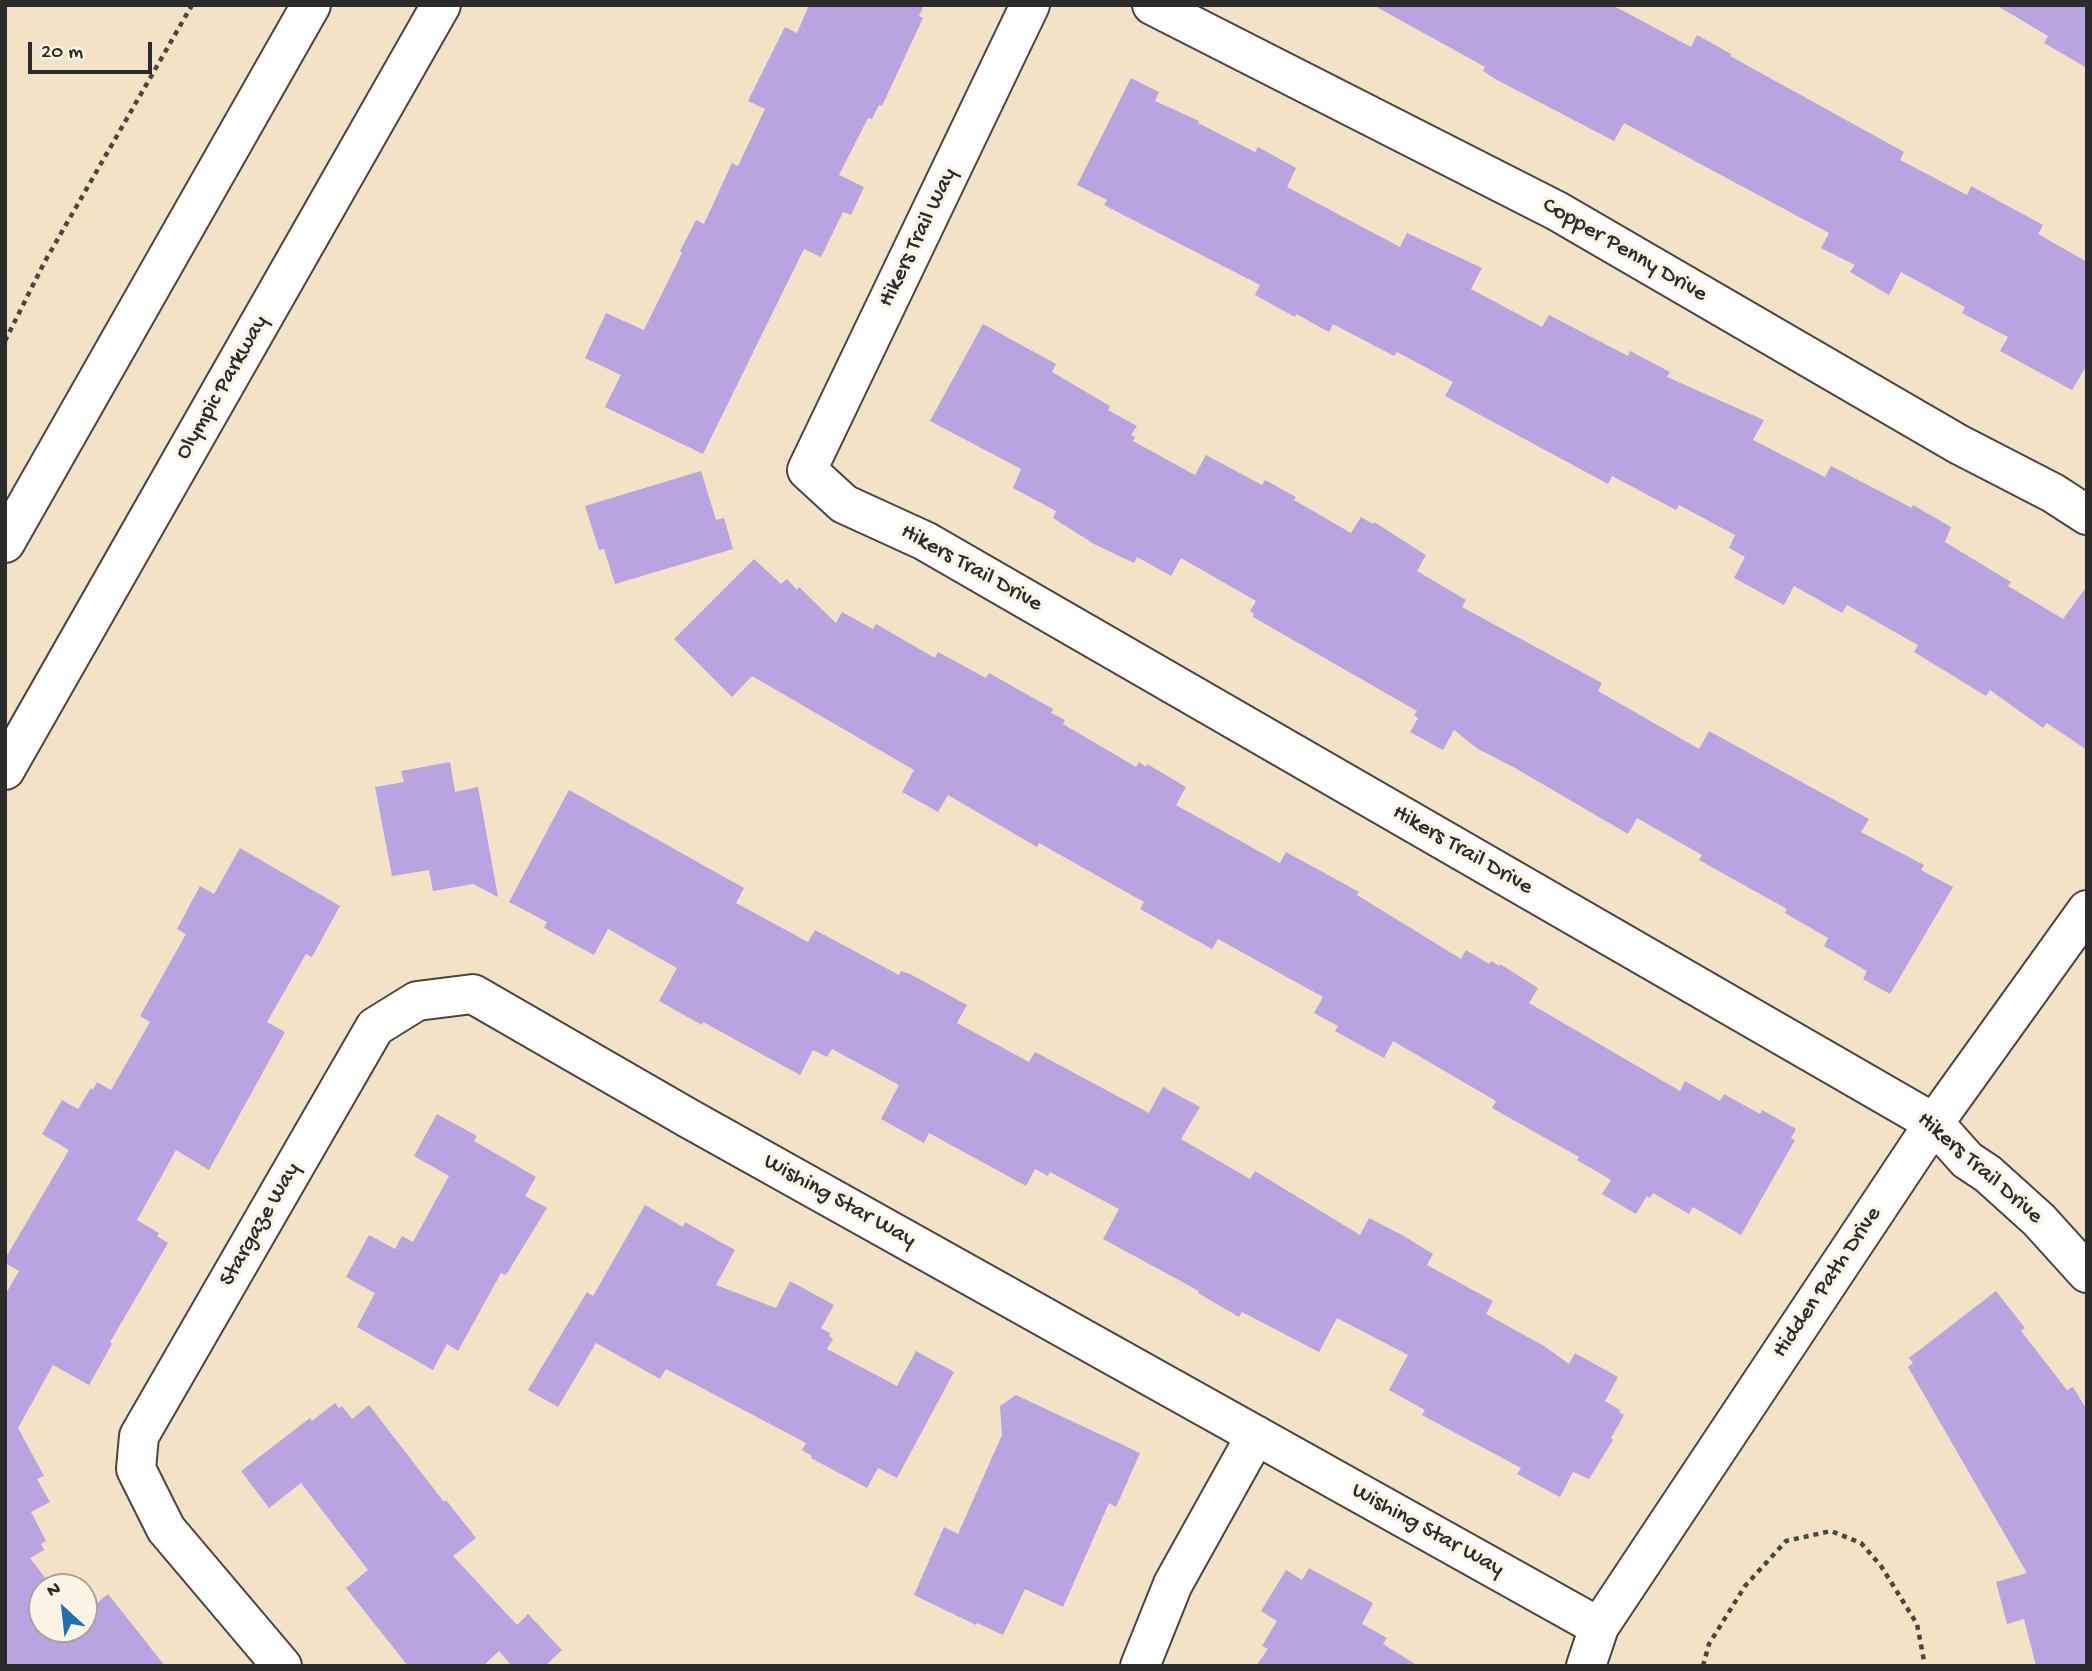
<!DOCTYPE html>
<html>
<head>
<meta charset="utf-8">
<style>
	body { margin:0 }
	#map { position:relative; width:2092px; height:1671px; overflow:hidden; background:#f4e2c7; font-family:"Gochi Hand",sans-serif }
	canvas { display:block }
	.frame { position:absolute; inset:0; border:7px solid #2b2b2b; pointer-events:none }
	.north { position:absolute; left:28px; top:1573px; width:70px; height:70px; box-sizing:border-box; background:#fcf5e5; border:2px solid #a8a49b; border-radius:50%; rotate:333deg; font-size:19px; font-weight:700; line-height:28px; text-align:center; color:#2b2b2b }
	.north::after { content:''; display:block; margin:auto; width:24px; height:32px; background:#1f6fb2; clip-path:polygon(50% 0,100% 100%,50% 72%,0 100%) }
	.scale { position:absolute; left:28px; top:42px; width:124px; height:32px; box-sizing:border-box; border:4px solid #2b2b2b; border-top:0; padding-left:9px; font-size:21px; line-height:24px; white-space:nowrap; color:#2b2b2b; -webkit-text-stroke:5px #fcf5e5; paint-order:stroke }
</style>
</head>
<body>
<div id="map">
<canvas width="2092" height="1671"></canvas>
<div class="frame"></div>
<div class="north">N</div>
<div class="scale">20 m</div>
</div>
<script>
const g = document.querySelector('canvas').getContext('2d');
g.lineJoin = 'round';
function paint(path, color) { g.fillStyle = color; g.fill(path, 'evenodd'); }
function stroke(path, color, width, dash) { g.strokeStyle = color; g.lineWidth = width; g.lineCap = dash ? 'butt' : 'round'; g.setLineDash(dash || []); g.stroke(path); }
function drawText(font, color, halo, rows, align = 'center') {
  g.font = font + ' "Gochi Hand",sans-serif'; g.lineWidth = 7; g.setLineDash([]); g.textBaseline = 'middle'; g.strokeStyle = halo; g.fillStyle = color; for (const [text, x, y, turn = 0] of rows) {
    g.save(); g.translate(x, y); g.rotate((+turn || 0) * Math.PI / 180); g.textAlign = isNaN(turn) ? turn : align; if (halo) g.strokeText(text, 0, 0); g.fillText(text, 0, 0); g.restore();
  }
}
const building = new Path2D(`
	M809 5H924L919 16 923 18 882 106 879 105 872 119 868 118 839 175 864 187 851 215 843 212 821 257 804 249 703 454 605 407 621 375 585 358 606 313 644 330 682 253 680 251 696 220 704 224 732 163 738 166 765 109 748 101 785 27 797 33Z
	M1373 5H1612L1691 47 1697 35 1731 54 1730 56 1904 152 1900 160 1967 195 1971 186 2043 225 2038 234 2087 262V365L2072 390 2000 351 2008 337 1962 313 1965 307 1901 272 1889 295 1850 272 1855 265 1821 248 1829 233 1624 123 1614 141 1497 80 1483 71 1485 67Z
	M1996 5H2087V68L2044 43 2048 36Z
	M1131 78 1159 92 1155 101 1199 121 1198 123 1255 152 1258 147 1296 168 1287 187 1400 247 1407 233 1482 268 1471 289 1542 327 1549 315 1628 356 1630 351 1670 372 1667 377 1764 420 1753 440 1825 477 1831 466 1912 508 1913 505 1951 527 1945 542 2011 582 2008 586 2063 619 2087 586V750L2047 723 2043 728 1990 690 1986 696 1914 652 1918 645 1847 605 1842 613 1794 586 1784 605 1734 578 1745 557 1729 548 1735 535 1679 505 1676 510 1612 476 1608 484 1445 396 1453 382 1397 352 1394 356 1333 324 1329 332 1296 314 1295 317 1255 295 1260 285 1104 205 1107 200 1077 185Z
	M983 324 1056 364 1052 372 1110 406 1108 410 1137 426 1131 435 1135 437 1133 441 1195 475 1206 455 1262 485 1265 480 1296 497 1294 500 1351 533 1361 517 1373 524 1374 522 1426 555 1417 571 1466 600 1462 607 1602 683 1598 691 1699 749 1709 731 1869 819 1861 832 1924 865 1921 870 1953 887 1890 994 1863 979 1867 971 1824 946 1828 938 1785 913 1787 909 1699 860 1702 855 1637 818 1628 834 1515 768 1478 749 1454 730 1443 750 1410 732 1418 718 1414 715 1417 711 1253 617 1254 614 1250 611 1256 601 1181 558 1171 576 1137 557 1134 563 1094 544 1053 518 1056 511 1013 488 1021 469 930 421Z
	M701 471 716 520 724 518 733 549 615 584 604 549 599 550 585 506Z
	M754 559 781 584 787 579 797 590 799 587 836 623 842 612 873 629 876 624 935 658 938 652 986 678 989 673 1053 709 1051 713 1065 720 1063 724 1136 767 1139 762 1146 767 1147 764 1186 787 1176 805 1280 863 1286 852 1359 892 1357 895 1461 959 1466 950 1489 964 1491 961 1499 966 1500 964 1538 988 1529 1003 1680 1091 1685 1081 1720 1101 1724 1094 1760 1114 1762 1110 1796 1129 1791 1138 1795 1140 1741 1235 1693 1207 1689 1214 1653 1193 1650 1198 1647 1196 1636 1214 1602 1194 1611 1180 1577 1160 1579 1157 1492 1108 1496 1101 1393 1041 1384 1058 1335 1031 1338 1026 1314 1013 1323 997 1218 939 1212 949 1140 909 1144 902 1039 843 1037 847 948 795 938 812 902 792 914 770 752 676 732 697 674 639Z
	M450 762 455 792 478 787 498 897 473 884 433 891 429 870 392 876 375 787 404 782 401 771Z
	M569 790 744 888 736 903 808 942 815 930 899 975 901 971 910 974 967 1005 957 1023 1029 1062 1035 1052 1149 1113 1163 1087 1200 1107 1181 1139 1250 1179 1255 1171 1360 1235 1369 1218 1402 1235 1433 1254 1427 1265 1493 1301 1486 1314 1544 1346 1569 1364 1575 1353 1618 1377 1605 1401 1620 1410 1619 1412 1624 1415 1611 1438 1613 1440 1589 1479 1573 1472 1560 1497 1517 1474 1521 1468 1422 1415 1425 1410 1389 1390 1408 1355 1337 1318 1319 1352 1242 1312 1239 1317 1198 1293 1199 1291 1103 1239 1119 1209 1050 1172 1048 1176 1035 1169 1026 1186 929 1133 924 1143 881 1119 899 1085 832 1049 827 1057 813 1050 800 1075 703 1022 702 1025 659 1001 677 968 608 929 594 955 544 928 547 922 509 902Z
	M240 848 340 906 312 957 306 954 267 1022 285 1032 209 1170 176 1150 137 1220 159 1233 157 1236 168 1243 110 1342 112 1344 89 1385 53 1365 18 1428 44 1476 37 1479 50 1502 31 1512 46 1541 41 1544 44 1550 30 1558 52 1587H42V1629H84V1614L108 1594 165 1666H5V1295L19 1271 5 1263V1259L69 1150 42 1134 62 1100 78 1109 91 1088 93 1090 97 1082 111 1090 150 1022 140 1016 186 934 177 929 200 886 214 894Z
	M437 1114 477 1136 474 1141 536 1177 525 1196 547 1208 506 1275 501 1273 458 1351 447 1344 433 1370 357 1327 375 1293 346 1277 369 1235 395 1249 402 1236 413 1242 449 1176 414 1156Z
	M645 1205 683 1227 685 1222 735 1250 716 1285 776 1308 790 1281 834 1305 821 1328 830 1333 829 1336 833 1339 827 1349 897 1386 916 1351 954 1372 897 1478 878 1468 867 1488 811 1458 812 1456 802 1450 806 1443 666 1369 660 1379 596 1343 558 1407 528 1390 587 1292 593 1296Z
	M1996 1291 2025 1328 2021 1331 2067 1390 2073 1387 2087 1410V1666H2036L2024 1619 2007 1624 1996 1582 2027 1573 1908 1367 1913 1363 1909 1358Z
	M1016 1395 1140 1453 1116 1507 1109 1503 1063 1607 1025 1589 1003 1635 977 1623 976 1625 914 1595 944 1527 958 1534 1002 1435 1000 1406Z
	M335 1403 339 1408 342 1406 352 1419 369 1405 444 1502 446 1500 476 1538 453 1556 517 1625 528 1614 562 1650 545 1666H512L499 1651 483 1666H408L346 1588 368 1570 301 1483 269 1508 241 1471 310 1418 312 1421Z
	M1309 1568 1373 1603 1362 1624 1387 1638 1383 1644 1418 1666H1256L1268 1649 1262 1646 1277 1621 1261 1611 1286 1570 1302 1580Z`);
const path = new Path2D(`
	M5 341 44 263 192 5
	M1703 1666 1709 1644 1745 1586 1786 1541 1831 1531 1861 1543 1881 1566 1917 1624 1925 1666`);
const street = new Path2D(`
	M1030 5 807 470 844 504 925 541 1934 1123 1967 1160 1988 1174 2039 1220 2087 1273
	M1152 5 1557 211 1958 444 2053 493 2087 515
	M282 1666 166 1529 136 1469 139 1436 375 1027 417 1001 473 994 688 1118 1599 1627
	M1140 1666 1173 1584 1256 1435`);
const secondary = new Path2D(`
	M5 543 311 5
	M5 770 441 5
	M1586 1666 1599 1627 1934 1123 2087 910`);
const streetNames = [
	["Hikers Trail Way",919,238,-64],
	["Copper Penny Drive",1624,251,30],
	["Olympic Parkway",223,388,-60],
	["Hikers Trail Drive",971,569,29],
	["Hikers Trail Drive",1462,851,30],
	["Hikers Trail Drive",1979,1169,41],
	["Wishing Star Way",839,1202,29],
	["Stargaze Way",261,1225,-60],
	["Hidden Path Drive",1828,1283,-56],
	["Wishing Star Way",1427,1531,29]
];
paint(building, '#b9a3e1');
stroke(street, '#494642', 42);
stroke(secondary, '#494642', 42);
stroke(path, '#494642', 4.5, [5, 5]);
stroke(street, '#fff', 38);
stroke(secondary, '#fff', 38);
drawText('23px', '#2b2b2b', '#fcf5e5', streetNames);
</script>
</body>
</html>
